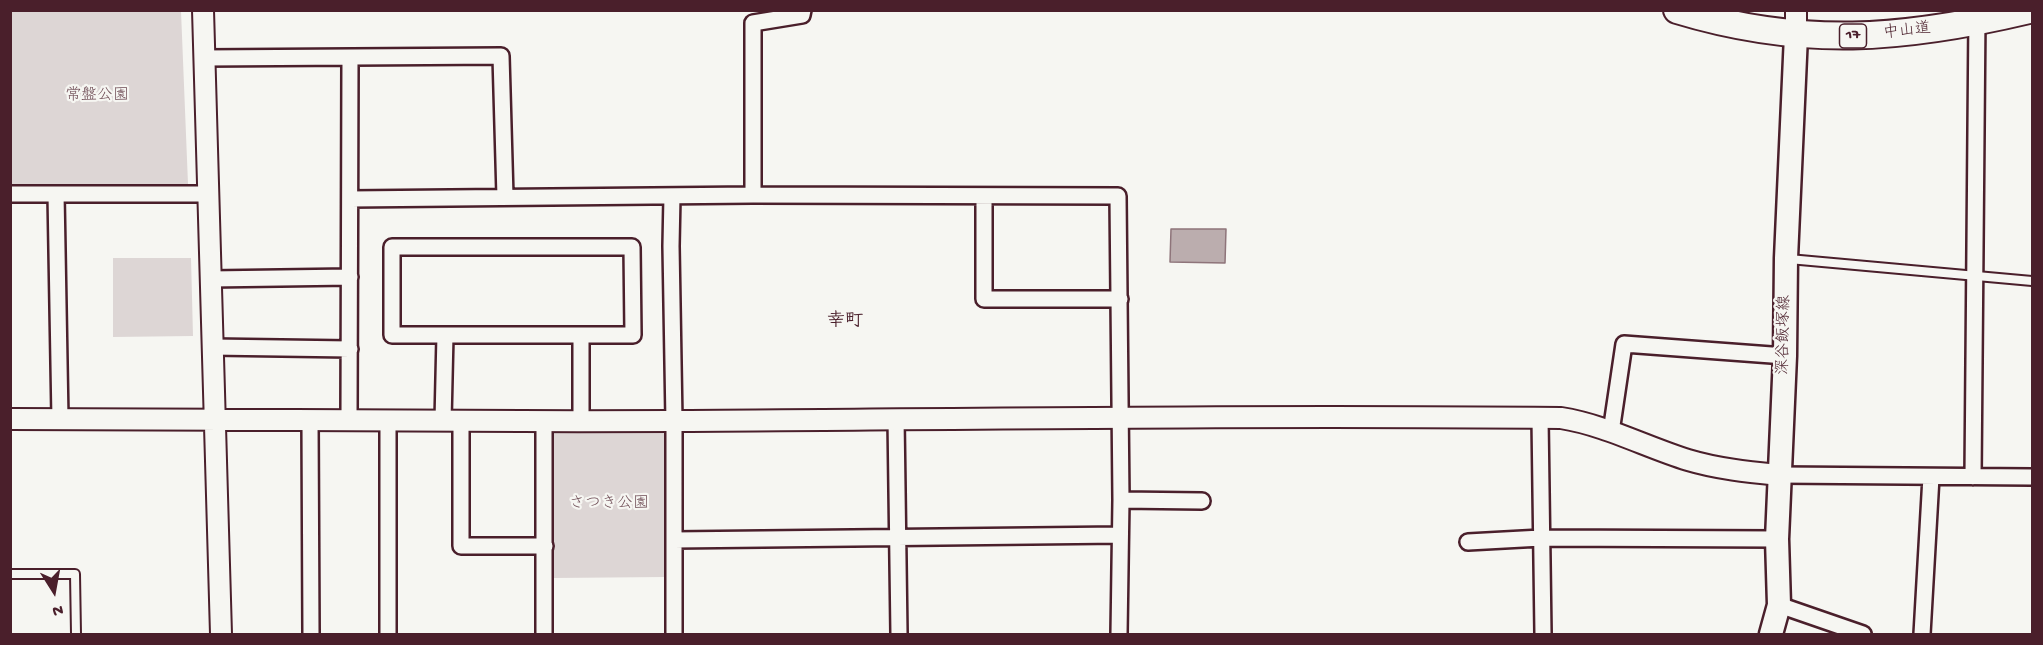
<!DOCTYPE html>
<html>
<head>
<meta charset="utf-8">
<style>
	body { margin:0 }
	#map { position:relative; width:2043px; height:645px; overflow:hidden; background:#f6f6f2; font-family:"Gochi Hand",sans-serif }
	canvas { display:block }
	.frame { position:absolute; inset:0; border:12px solid #4a1f2b; pointer-events:none }
	.north { position:absolute; left:24px; top:561px; width:60px; height:60px; -webkit-text-stroke:4px #f6f6f2; paint-order:stroke; rotate:169deg; font-size:16px; font-weight:700; line-height:24px; text-align:center; color:#4a1f2b }
	.north::after { content:''; display:block; margin:auto; width:21px; height:27px; background:#4a1f2b; clip-path:polygon(50% 0,100% 100%,50% 72%,0 100%) }
</style>
</head>
<body>
<div id="map">
<canvas width="2043" height="645"></canvas>
<div class="frame"></div>
<div class="north">N</div>
</div>
<script>
const g = document.querySelector('canvas').getContext('2d');
g.lineJoin = 'round';
function paint(path, color) { g.fillStyle = color; g.fill(path, 'evenodd'); }
function stroke(path, color, width, dash) { g.strokeStyle = color; g.lineWidth = width; g.lineCap = dash ? 'butt' : 'round'; g.setLineDash(dash || []); g.stroke(path); }
function drawText(font, color, halo, rows, align = 'center') {
  g.font = font + ' "Gochi Hand","Klee One",sans-serif'; g.lineWidth = 4.5; g.setLineDash([]); g.textBaseline = 'middle'; g.strokeStyle = halo; g.fillStyle = color; for (const [text, x, y, turn = 0] of rows) {
    g.save(); g.translate(x, y); g.rotate((+turn || 0) * Math.PI / 180); g.textAlign = isNaN(turn) ? turn : align; if (halo) g.strokeText(text, 0, 0); g.fillText(text, 0, 0); g.restore();
  }
}
const green = new Path2D(`
	M11 11H181L188 184 184 188 11 187Z
	M113 258H191L193 336 113 337Z
	M658 427 665 433 664 577 554 578 553 433 557 428Z`);
const water = new Path2D(`
	M1171 229H1226L1225 263 1170 262Z`);
const service = new Path2D(`
	M1789 259 2032 281
	M10 574H75L76 634`);
const minor = new Path2D(`
	M204 58 501 56 505 197
	M10 194H207
	M56 194 60 419
	M753 195V23L802 15 803 10
	M672 196 671 246 674 421V634
	M984 196V299H1120
	M350 199 753 195 1118 196 1121 500 1119 634
	M392 247H632L633 335H392Z
	M210 279 350 277
	M581 335V421
	M212 347 350 349
	M896 418 899 634
	M1540 418 1543 634
	M310 420 311 634
	M349 420 350 58
	M388 421V634
	M443 421 445 335
	M461 421V546H545
	M544 421V634
	M1611 432 1624 344 1785 356
	M1779 475 2032 477
	M1973 477 1977 15
	M1121 500 1202 501
	M674 540 1120 535
	M1468 542 1541 538 1777 539
	M1779 605 1863 634
	M1922 634 1931 477`);
const tertiary = new Path2D(`
	M203 10 221 634
	M1796 10V35
	M10 419C231 419 452 422 673 421 969 419 1265 415 1561 418 1605 425 1646 447 1688 460 1718 469 1749 472 1779 475`);
const secondary = new Path2D(`
	M1771 634 1779 605 1777 539 1785 356 1786 258 1796 35`);
const trunk = new Path2D(`
	M1677 10C1802 48 1903 40 2029 10`);
const shields = [
	[1853,36,27]
];
const shieldNames = [
	["17",1853,36]
];
const streetNames = [
	["中山道",1907,32,-6],
	["深谷飯塚線",1785,335,-89]
];
const parkNames = [
	["常盤公園",97,97],
	["さつき公園",609,505]
];
const neighbourhoodNames = [
	["幸町",845,322]
];
paint(green, '#ddd6d5');
paint(water, '#bbadae');
stroke(water, '#8e747a', 1.5);
stroke(service, '#4a1f2b', 12);
stroke(minor, '#4a1f2b', 20);
stroke(tertiary, '#4a1f2b', 24);
stroke(secondary, '#4a1f2b', 27);
stroke(trunk, '#4a1f2b', 30);
stroke(service, '#f6f6f2', 8);
stroke(minor, '#f6f6f2', 15);
stroke(tertiary, '#f6f6f2', 20);
stroke(secondary, '#f6f6f2', 22);
stroke(trunk, '#f6f6f2', 26);
for (const [x, y, w] of shields) { const box = new Path2D(); box.roundRect(x - w / 2, y - 12, w, 24, 4.5); g.fillStyle = '#f6f6f2'; g.fill(box); stroke(box, '#4a1f2b', 1.5); }
drawText('bold 15px', '#4a1f2b', null, shieldNames);
drawText('16px', '#4a1f2b', '#f6f6f2', streetNames);
drawText('16px', '#6f4d56', '#f6f6f2', parkNames);
drawText('bold 18px', '#4a1f2b', '#f6f6f2', neighbourhoodNames);
</script>
</body>
</html>
